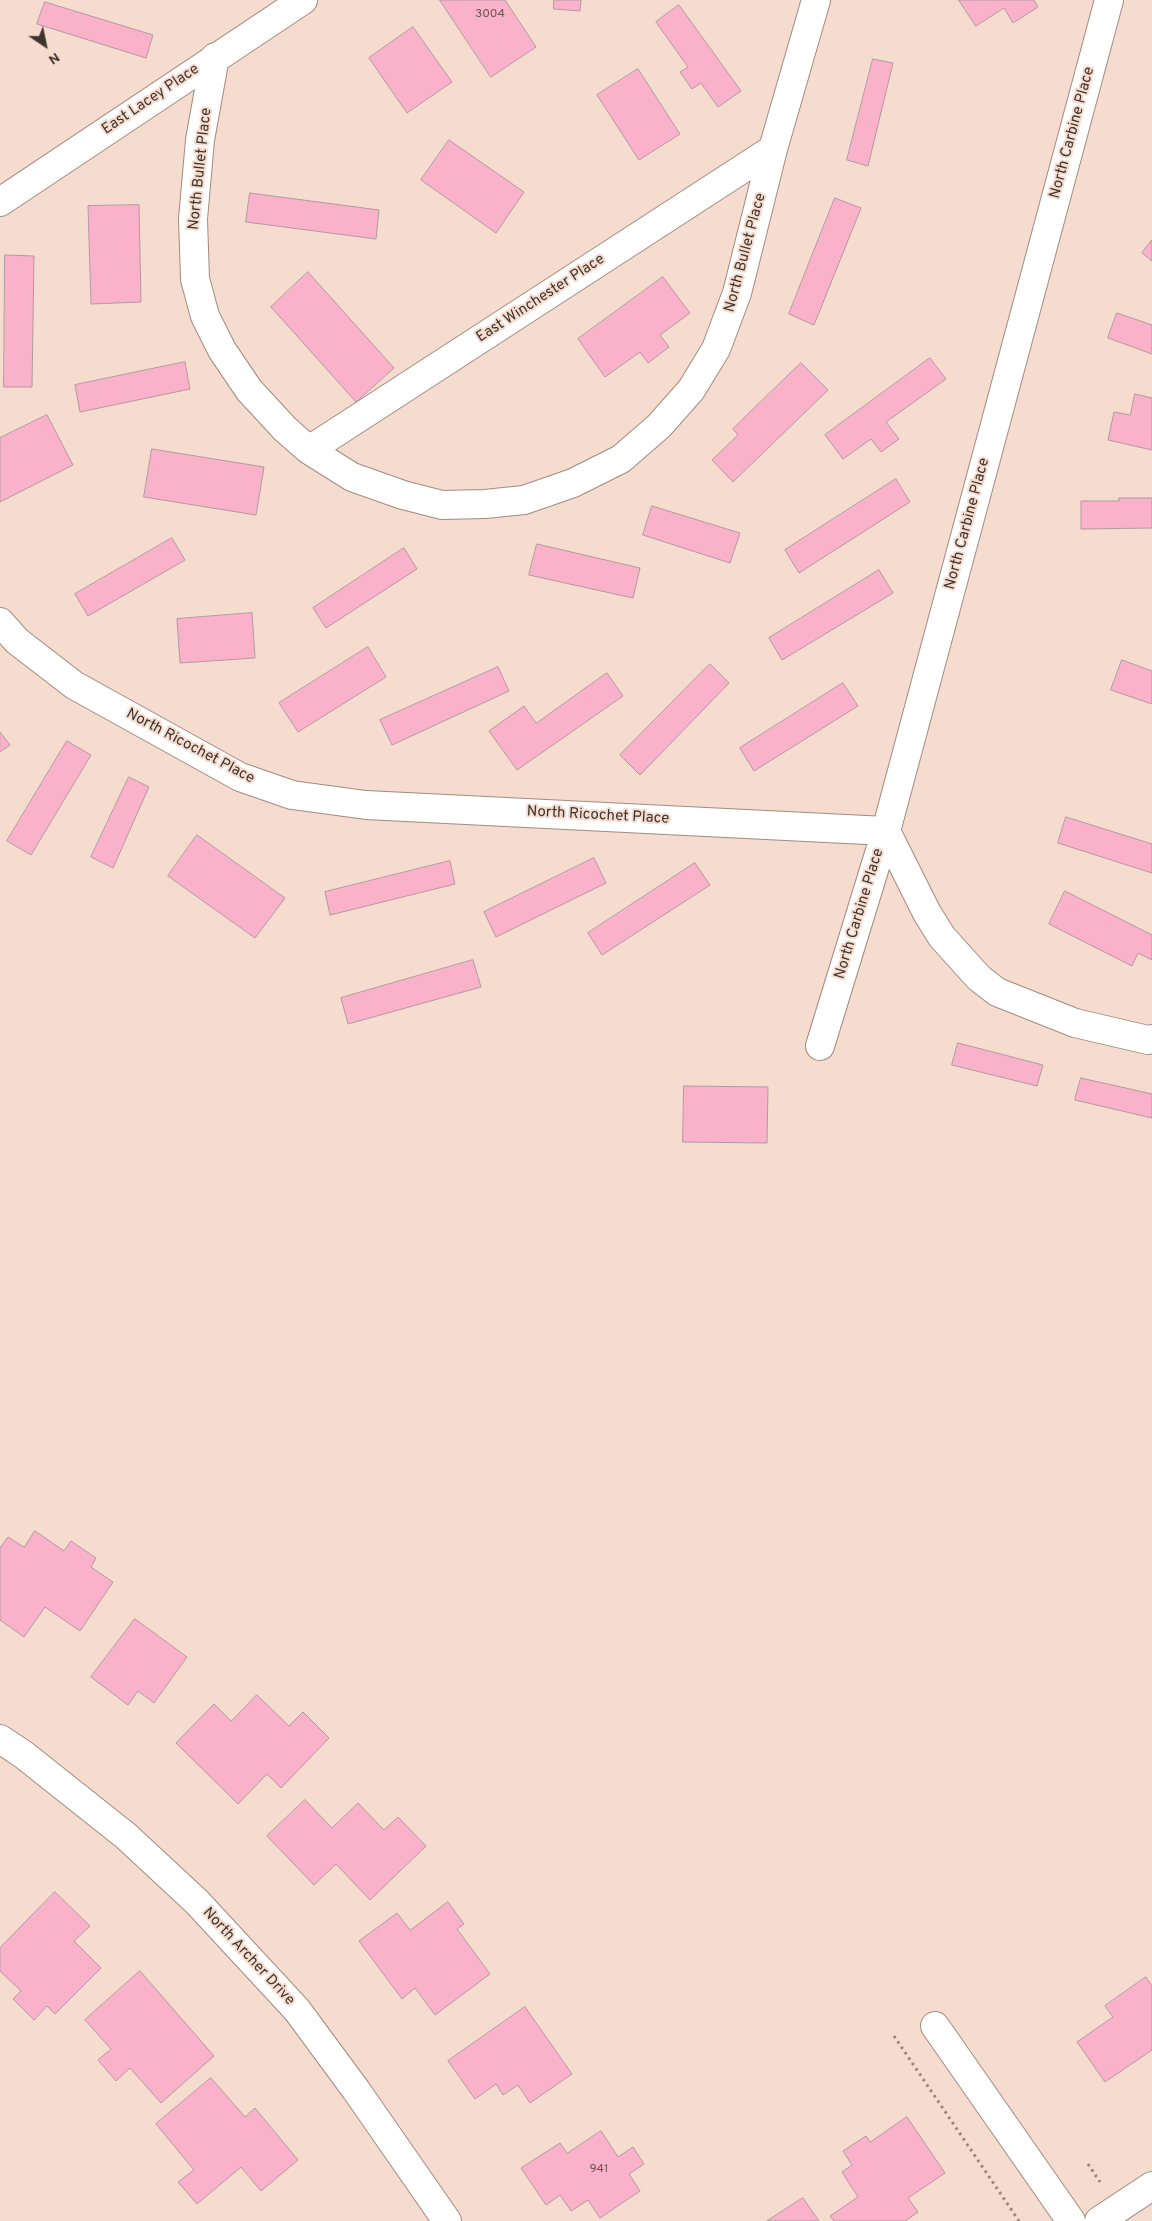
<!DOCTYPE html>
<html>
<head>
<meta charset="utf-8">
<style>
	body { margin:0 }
	#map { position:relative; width:1152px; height:2221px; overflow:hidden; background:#f5dcce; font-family:Overpass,sans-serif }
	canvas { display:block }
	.north { position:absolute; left:20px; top:20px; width:50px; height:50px; -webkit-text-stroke:4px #f5dcce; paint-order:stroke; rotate:146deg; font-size:14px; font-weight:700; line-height:20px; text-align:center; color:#3e342e }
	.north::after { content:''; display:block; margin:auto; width:18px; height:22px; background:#3e342e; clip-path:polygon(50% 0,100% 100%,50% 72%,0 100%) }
</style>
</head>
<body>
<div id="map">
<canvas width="1152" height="2221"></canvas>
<div class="north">N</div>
</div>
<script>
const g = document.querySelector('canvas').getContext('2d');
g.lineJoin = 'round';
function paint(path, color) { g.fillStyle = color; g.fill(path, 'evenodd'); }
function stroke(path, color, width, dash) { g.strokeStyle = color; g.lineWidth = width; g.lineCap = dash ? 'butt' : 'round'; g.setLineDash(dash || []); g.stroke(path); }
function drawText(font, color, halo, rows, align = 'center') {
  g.font = font + ' Overpass,sans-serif'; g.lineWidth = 4; g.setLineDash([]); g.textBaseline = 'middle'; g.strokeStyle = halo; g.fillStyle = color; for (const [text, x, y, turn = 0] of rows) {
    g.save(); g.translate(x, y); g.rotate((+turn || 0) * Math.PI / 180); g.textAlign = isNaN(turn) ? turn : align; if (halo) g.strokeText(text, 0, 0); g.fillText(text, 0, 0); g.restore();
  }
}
const building = new Path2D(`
	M440 0H505L536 47 491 77Z
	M554 0H581L580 11 554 9Z
	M959 0H1034L1038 7 1013 23 1004 8 976 26Z
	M45 2 153 35 146 58 37 24Z
	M679 5 741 91 718 107 701 83 692 89 680 72 688 67 656 22Z
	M413 27 452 82 407 113 369 58Z
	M873 59 893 63 868 166 847 160Z
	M638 69 680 134 639 160 597 95Z
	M449 140 524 192 496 233 421 180Z
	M250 193 379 210 376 239 246 222Z
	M835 198 861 208 814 325 789 314Z
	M139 205 141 302 91 304 88 206Z
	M1152 240V261L1142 253Z
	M5 255 34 256 32 387H4Z
	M308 272 394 368 356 402 271 307Z
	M663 277 690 313 660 335 669 347 648 363 640 352 605 377 578 339Z
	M1117 313 1152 325V354L1108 338Z
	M930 358 946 379 886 422 899 439 881 452 871 439 843 459 825 435Z
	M185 362 190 389 80 412 75 385Z
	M801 363 828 390 733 482 712 460 738 435 733 429Z
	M1135 394 1152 398V450L1108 440 1114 412 1130 415Z
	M47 415 73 465 0 502V438Z
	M152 449 264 467 256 515 144 497Z
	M896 479 910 502 799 573 785 550Z
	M1119 498H1152V528L1081 529V501H1119Z
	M652 506 740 533 730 563 643 535Z
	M172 538 185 560 88 616 75 594Z
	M537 544 640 568 633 598 529 575Z
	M404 548 417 569 326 628 313 608Z
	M879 570 893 593 782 660 769 638Z
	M252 613 255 658 180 663 177 619Z
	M368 647 386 677 298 732 279 703Z
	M1122 660 1152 671V704L1111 690Z
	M710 664 729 683 640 775 620 755Z
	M498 667 509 691 392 745 380 720Z
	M607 673 623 696 517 770 489 731 524 706 536 723Z
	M843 683 858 706 754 771 740 748Z
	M0 732 10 745 0 752Z
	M67 741 91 755 31 855 7 841Z
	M129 777 149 787 113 868 91 857Z
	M1066 817 1152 844V873L1058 843Z
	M197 835 285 898 255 938 168 876Z
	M594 858 606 883 496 937 484 912Z
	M450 861 455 884 330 915 325 892Z
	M695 863 710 885 602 955 588 933Z
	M1065 891 1152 935V960L1138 953 1132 966 1049 924Z
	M473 960 481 987 348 1024 341 998Z
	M958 1043 1043 1065 1037 1086 952 1065Z
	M1081 1078 1152 1094V1118L1075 1100Z
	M684 1086 768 1087 767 1143 683 1142Z
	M35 1531 64 1551 71 1541 96 1558 91 1567 113 1582 80 1631 45 1607 24 1637 0 1620V1548L8 1537 24 1547Z
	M135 1619 187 1657 154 1703 138 1691 128 1705 91 1677Z
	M257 1695 289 1726 303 1712 329 1738 281 1788 267 1774 238 1804 176 1743 214 1704 231 1721Z
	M305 1800 332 1828 358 1803 384 1830 398 1817 426 1846 370 1900 336 1864 314 1885 267 1836Z
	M55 1892 90 1926 74 1941 101 1968 55 2014 47 2006 34 2020 13 1999 21 1991 0 1971V1948Z
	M448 1902 464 1924 457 1929 490 1974 435 2015 415 1988 402 1999 359 1941 397 1913 410 1930Z
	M140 1971 214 2056 161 2103 130 2068 116 2081 98 2060 111 2049 85 2020Z
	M1146 1977 1152 1986V2050L1105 2082 1077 2042 1113 2017 1105 2006Z
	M525 2007 572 2074 530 2103 518 2085 503 2095 496 2084 475 2099 448 2061Z
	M211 2078 245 2117 255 2108 298 2160 261 2191 241 2167 197 2204 178 2182 194 2170 156 2124Z
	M907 2117 945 2173 908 2198 918 2212 905 2221H834L830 2216 858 2197 842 2172 852 2165 843 2151 866 2136 870 2142Z
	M601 2131 618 2157 633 2147 644 2164 629 2174 640 2191 600 2218 588 2200 571 2211 560 2195 546 2205 521 2168 560 2143 567 2153Z
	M803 2198 819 2221H767Z`);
const path = new Path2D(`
	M894 2036 1019 2221
	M1088 2164 1100 2182`);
const street = new Path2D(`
	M215 57 200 140 193 219 195 279 205 316 222 350 249 390 285 429 309 450 352 477 403 495 442 505 485 504 524 500 573 483 621 459 659 426 691 390 716 349 737 293 773 149 816 0
	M0 202 303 0
	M309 450 773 149
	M0 622 17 641 74 685 240 777 292 795 366 805 886 831 927 913 942 937 979 978 997 992 1075 1023 1148 1040 1152 1039
	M820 1046 886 831 1109 0
	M0 1739 24 1755 126 1836 197 1902 297 2010 356 2090 447 2221
	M935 2026 1071 2221
	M1099 2221 1152 2186`);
const numberNames = [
	["3004",490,15],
	["941",599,2170]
];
const streetNames = [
	["East Lacey Place",151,100,-34],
	["North Carbine Place",1073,133,-75],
	["North Bullet Place",201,169,-84],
	["North Bullet Place",746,253,-75],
	["East Winchester Place",541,299,-33],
	["North Carbine Place",968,524,-75],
	["North Ricochet Place",190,747,28],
	["North Ricochet Place",598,816,3],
	["North Carbine Place",860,914,-73],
	["North Archer Drive",248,1957,47]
];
paint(building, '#fab2ca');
stroke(building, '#b398a1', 1);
stroke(street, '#a28b7f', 30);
stroke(path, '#96857b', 3, [2.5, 4]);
stroke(street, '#fff', 28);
drawText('12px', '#6d5455', null, numberNames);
drawText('15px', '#3e342e', '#f5dcce', streetNames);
</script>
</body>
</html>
